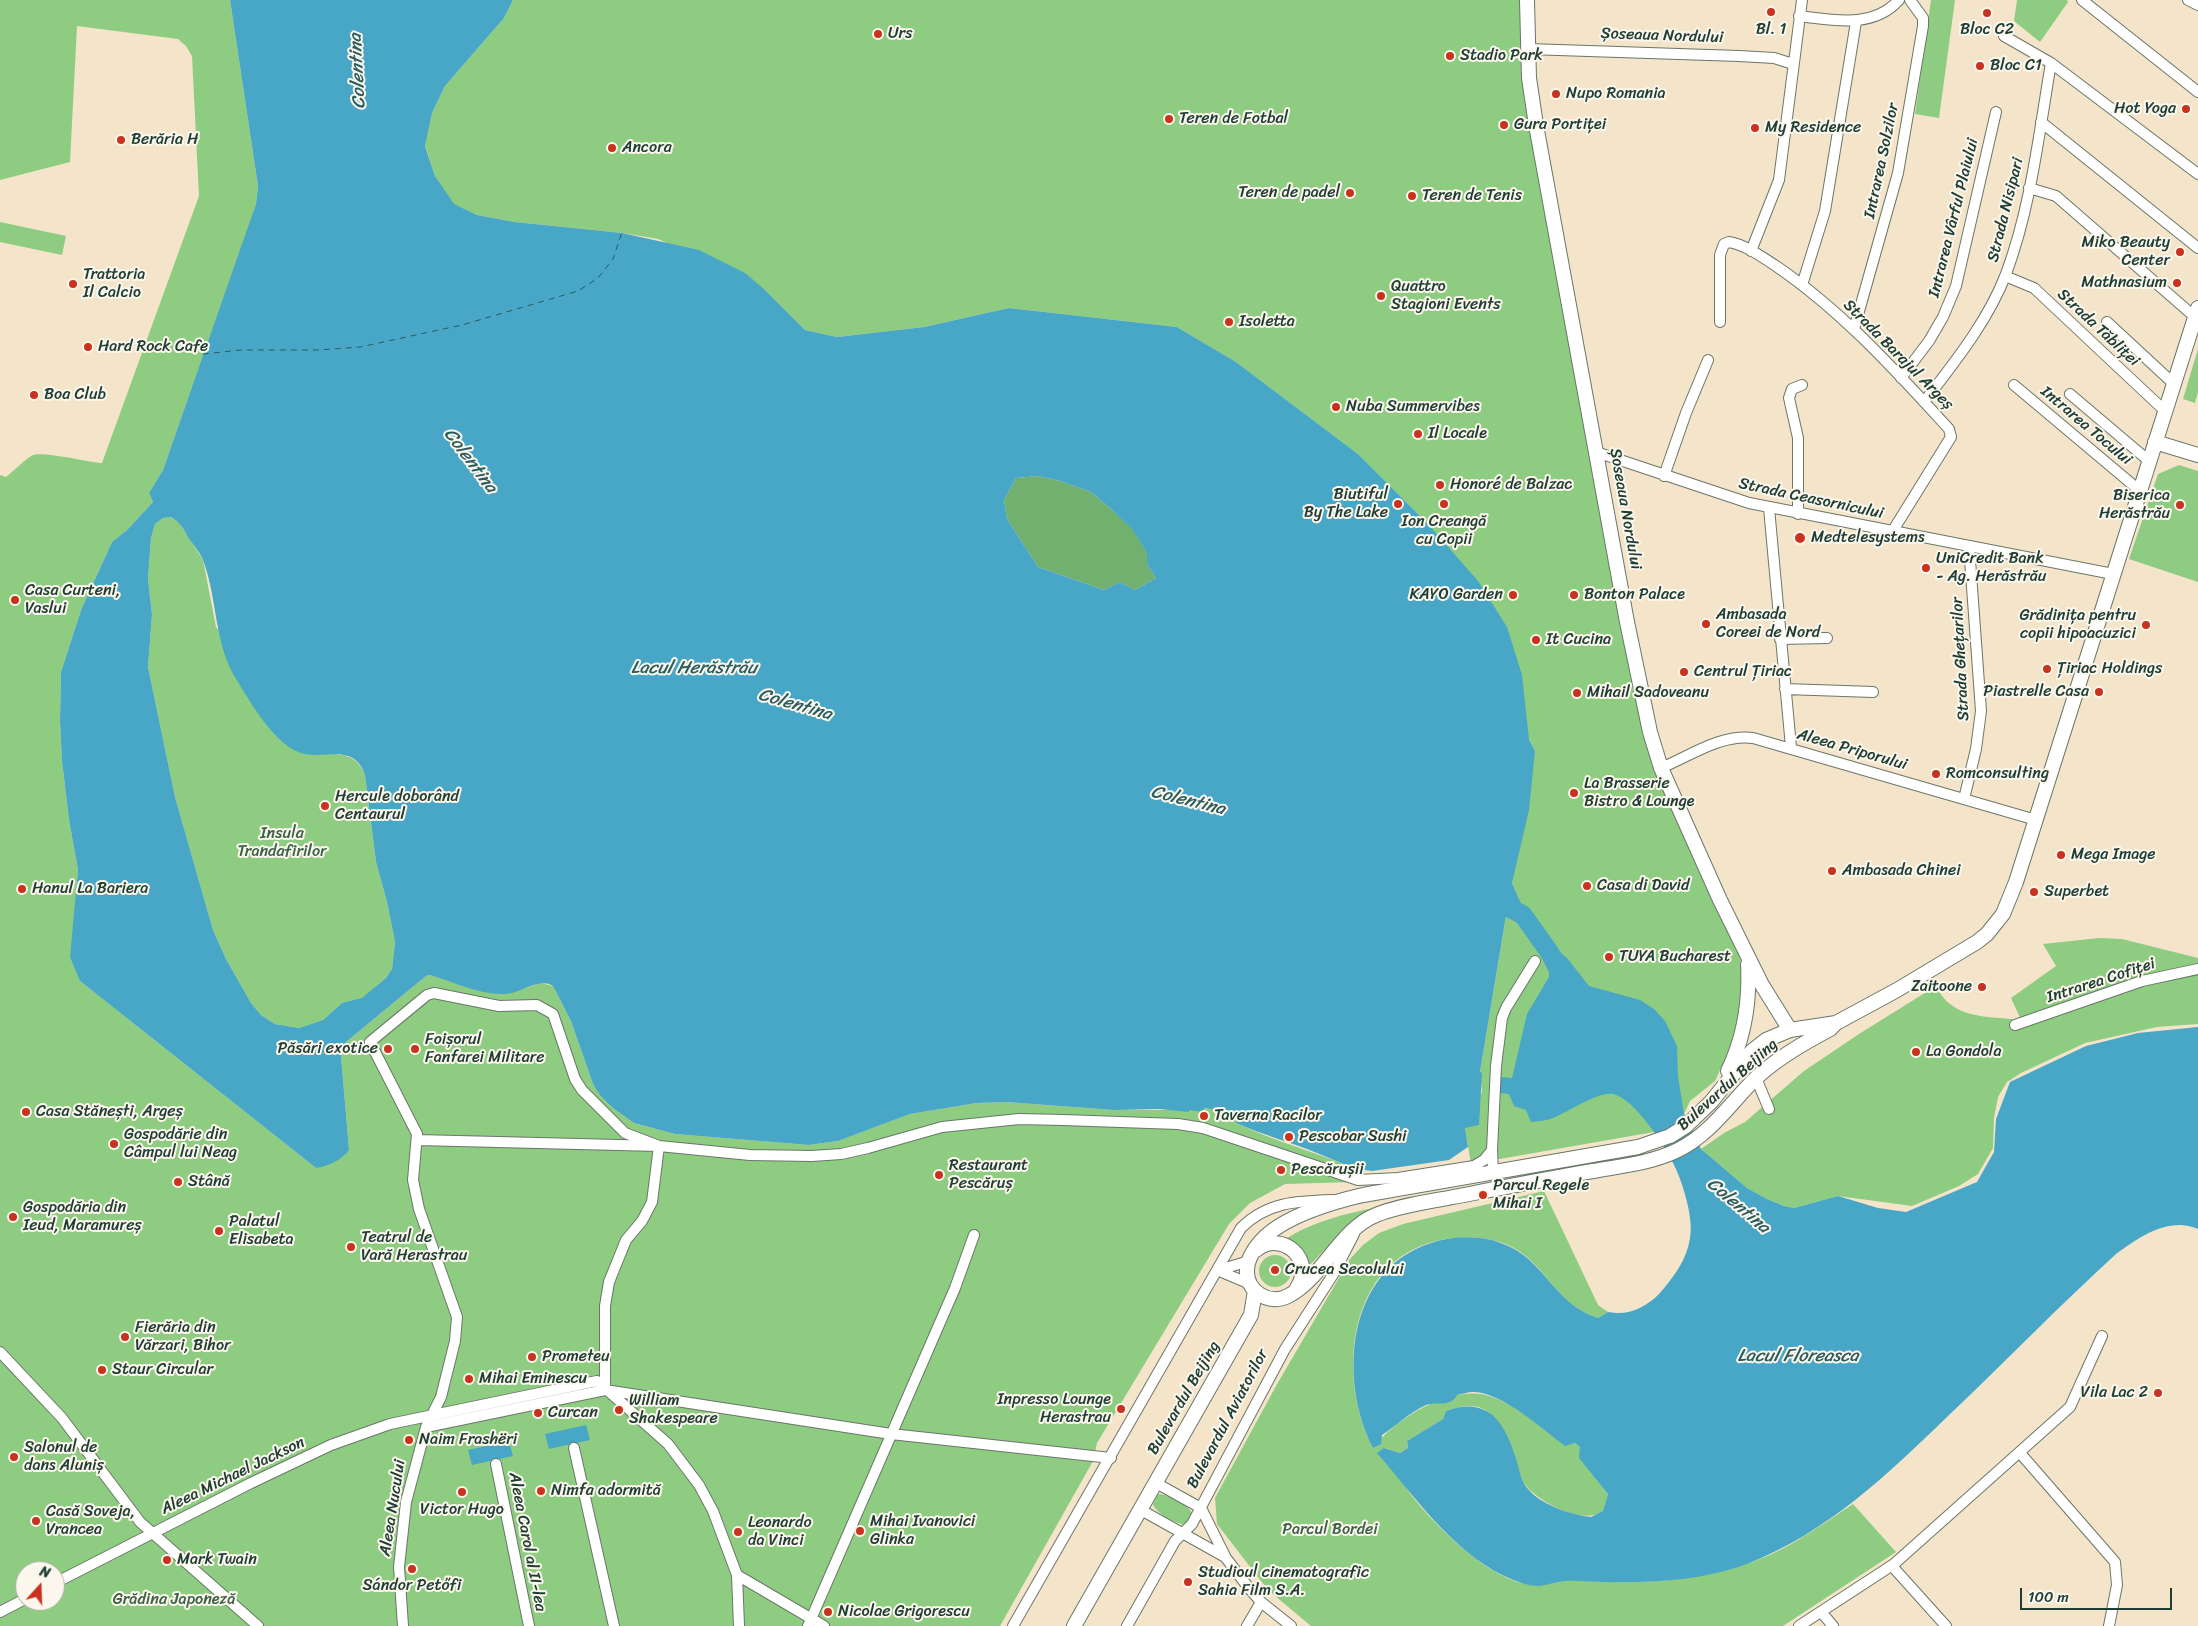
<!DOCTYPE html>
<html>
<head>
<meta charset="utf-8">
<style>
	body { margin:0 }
	#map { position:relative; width:2198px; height:1626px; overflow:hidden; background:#f4e4ca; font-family:Sriracha,sans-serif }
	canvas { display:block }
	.north { position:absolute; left:15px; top:1561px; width:50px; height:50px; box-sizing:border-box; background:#fbf7ec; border:1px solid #a3ada2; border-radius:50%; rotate:20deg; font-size:14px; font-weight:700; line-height:20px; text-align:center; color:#1f3d34 }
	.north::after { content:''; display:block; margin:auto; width:18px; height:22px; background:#c8321e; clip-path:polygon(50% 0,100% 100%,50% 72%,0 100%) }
	.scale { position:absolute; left:2020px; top:1588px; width:152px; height:22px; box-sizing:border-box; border:2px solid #1f3d34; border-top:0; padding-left:6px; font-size:15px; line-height:18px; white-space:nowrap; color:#1f3d34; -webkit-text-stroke:4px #fbf7ec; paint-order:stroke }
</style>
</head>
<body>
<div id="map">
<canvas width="2198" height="1626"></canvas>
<div class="north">N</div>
<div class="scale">100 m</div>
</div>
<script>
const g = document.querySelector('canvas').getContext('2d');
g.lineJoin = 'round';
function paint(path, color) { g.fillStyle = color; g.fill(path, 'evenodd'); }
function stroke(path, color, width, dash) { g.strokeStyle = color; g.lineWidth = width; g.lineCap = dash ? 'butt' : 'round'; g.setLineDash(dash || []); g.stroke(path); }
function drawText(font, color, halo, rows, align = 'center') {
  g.font = font + ' Sriracha,sans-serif'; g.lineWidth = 4; g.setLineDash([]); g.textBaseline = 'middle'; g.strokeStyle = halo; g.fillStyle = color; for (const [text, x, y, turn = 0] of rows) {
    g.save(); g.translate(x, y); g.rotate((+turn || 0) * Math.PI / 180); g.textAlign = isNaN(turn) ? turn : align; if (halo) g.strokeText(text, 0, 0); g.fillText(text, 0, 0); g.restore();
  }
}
const green = new Path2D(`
	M0 0H230L258 186 256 204 244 240 163 470 149 493 153 502 127 530 112 542 81 610 61 672 60 721 62 761 69 820 78 870 76 891 80 981 316 1168 349 1150 341 1056 346 1042 426 976 430 975 507 994 541 983 553 986 571 1021 593 1084 614 1109 634 1123 675 1134 809 1145 838 1141 910 1114 977 1103 1006 1102 1114 1110H1189L1203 1108 1218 1110V1114L1237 1117 1236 1123C1276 1142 1319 1153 1359 1170L1354 1182 1285 1184 1250 1203 1229 1224 1097 1443 1093 1461 1000 1626H0V475L6 477C15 470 24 460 33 455 42 451 89 462 102 463L199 196 192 56 186 46 178 39 77 26 70 162 0 180ZM25 1571H55V1601H25Z
	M513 0H1524L1589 448 1633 690 1658 776 1740 958 1744 979 1739 1029 1715 1081 1690 1101 1684 1114 1654 1132 1471 1164 1465 1128 1482 1092 1480 1072 1506 916 1511 912 1518 897 1512 883 1513 869 1535 751 1427 523 1358 454 1236 362 1177 327 1009 308 924 327 837 337 805 330 764 289 658 239 622 233 515 222 477 215 453 204 435 176 425 145 432 113 445 86 504 18Z
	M1931 0H1955L1939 118 1915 114Z
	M2017 0H2067L2068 2 2040 42 2014 21Z
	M0 222 66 236 62 255 0 242Z
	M2198 349V392L2195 403 2183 399Z
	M2179 465 2198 471V582L2129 559 2158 474Z
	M171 517 179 522 203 560 216 627 315 754C337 754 356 751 365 775L376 862 387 902 395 942 392 969 386 978 362 999 342 1003 323 1020 299 1028 275 1024 261 1015 251 1003 226 959 213 930 175 797 148 667 152 614 148 579 151 538 155 524 163 518Z
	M2099 938 2122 939 2198 958V1024L2157 1027 2085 1043 2021 1073 2007 1082 1998 1097 1994 1118 1993 1148 1978 1174 1959 1186 1912 1206 1838 1196 1794 1208 1784 1206 1767 1199 1747 1188 1701 1149 1724 1133 1745 1122 1804 1071 1859 1034 1936 986C1952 1020 1988 1016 2021 1020L2011 998 2056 966 2043 944Z
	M1544 1191 1598 1305 1608 1312 1598 1318C1552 1304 1545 1256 1500 1242 1478 1235 1452 1236 1429 1243 1345 1270 1338 1381 1373 1448 1395 1418 1455 1382 1492 1397 1518 1406 1543 1429 1565 1445L1575 1443 1580 1447 1590 1471 1608 1494 1603 1511C1583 1527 1535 1500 1523 1482 1519 1469 1513 1457 1508 1445 1494 1413 1485 1397 1446 1411L1443 1419 1407 1441 1408 1448 1400 1453 1385 1448C1390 1459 1395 1472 1402 1482 1424 1516 1482 1574 1522 1583 1540 1588 1556 1579 1574 1580 1644 1586 1719 1581 1782 1549 1807 1536 1830 1519 1853 1504L1896 1552 1783 1626H1311L1268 1590 1217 1524 1215 1498 1276 1386 1350 1259 1363 1245 1379 1233 1403 1224Z
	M1383 1206 1340 1234 1308 1267 1284 1240C1315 1220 1349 1213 1383 1206Z
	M1259 1271a16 16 0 1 1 32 0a16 16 0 1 1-32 0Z
	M1158 1494C1168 1494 1191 1505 1192 1515L1185 1525C1175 1523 1155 1513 1153 1504Z`);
const forest = new Path2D(`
	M1038 476 1060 481 1091 492 1111 509 1133 529 1147 553V564L1156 578 1135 590 1120 582 1104 590 1038 567 1007 519 1004 500 1016 478Z`);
const water = new Path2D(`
	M230 0H513L504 18 445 86 432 113 425 146 435 176 454 204 477 215 515 222 622 233 699 250 745 273 764 289 805 330 837 337 924 327 1009 308 1177 327 1236 362 1358 454 1427 523 1478 581 1507 627 1522 675 1529 739 1535 751 1529 810 1512 883 1525 913 1520 918 1511 912 1506 916 1480 1072 1482 1073 1479 1125 1465 1128 1468 1147 1449 1160 1372 1171C1352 1169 1335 1160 1317 1153 1290 1142 1263 1135 1236 1123L1237 1117 1217 1114 1218 1110 1204 1108 1203 1112 1189 1110V1112L1159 1109 1114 1110 1006 1102 977 1103 910 1114 838 1141 809 1145 675 1134 634 1123 614 1109 600 1095 593 1084 571 1021 553 986C538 977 521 994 505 994 479 995 454 982 430 975L426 976 346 1042 341 1056 349 1150C343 1159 327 1167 316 1168L80 981 70 957 78 870 69 820 62 761 60 721 61 672 81 610 112 542 127 530 153 502 149 493 163 470 256 204 258 186ZM1038 476 1060 481 1091 492 1111 509 1133 530 1147 553V564L1156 578 1135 590 1120 582 1104 590 1038 567 1007 519 1004 500 1016 478ZM171 517C180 522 183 528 188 537 193 545 201 553 204 563 218 602 214 646 238 682 251 704 273 740 296 751 320 763 353 740 365 775L376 862 387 902 395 942 392 969 386 978 362 998 342 1003 323 1020 299 1028 275 1024 261 1015 251 1003 226 959 213 930 175 797 148 667 152 614 148 579 151 538 155 524 163 518Z
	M1556 949 1567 958 1589 986 1640 1000 1654 1009 1665 1021 1677 1046 1678 1076 1684 1114 1701 1149 1747 1188 1767 1199 1784 1206 1794 1208 1838 1196 1878 1208 1906 1212 1977 1182 1994 1152 1996 1119 2010 1082 2086 1046 2138 1033 2198 1027V1229C2169 1216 2139 1237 2116 1254 2059 1306 2005 1362 1948 1416 1888 1474 1827 1533 1747 1564 1701 1581 1651 1583 1603 1582 1590 1582 1578 1580 1566 1581 1557 1581 1548 1585 1539 1586 1528 1586 1515 1581 1504 1576 1450 1549 1416 1498 1377 1453L1384 1448 1400 1453 1408 1448 1407 1441 1443 1419 1446 1411C1490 1395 1506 1425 1517 1462 1520 1472 1521 1482 1529 1490 1542 1505 1571 1515 1591 1517L1603 1511 1608 1494 1579 1458 1580 1447 1575 1443 1565 1446C1544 1430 1500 1391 1473 1392 1468 1392 1462 1394 1457 1395 1450 1408 1438 1401 1426 1405 1410 1412 1396 1426 1382 1435L1381 1444 1373 1448C1338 1380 1346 1270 1431 1243 1452 1236 1479 1235 1501 1243 1545 1258 1553 1304 1598 1318L1608 1312C1628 1316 1645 1308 1659 1294 1673 1278 1687 1260 1690 1238 1694 1219 1683 1183 1674 1165 1665 1146 1634 1098 1613 1094 1596 1092 1569 1112 1553 1118 1546 1121 1538 1121 1531 1122L1526 1110 1514 1106 1509 1094 1499 1093 1500 1077 1512 1078 1527 1014 1549 977V964L1546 956Z
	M586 1425 590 1440 549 1449 545 1434Z
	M509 1441 513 1456 472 1465 468 1450Z`);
const river = new Path2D(`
	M1502 904 1523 915 1550 953 1561 975`);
const ferry = new Path2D(`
	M203 354 241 350H318L360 347 462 325 578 291 598 278 613 259 622 232`);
const minor = new Path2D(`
	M2082 0 2198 92
	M2188 0 2198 5
	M1799 16C1834 20 1873 29 1899 0
	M2004 36 2051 63 2198 174
	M1528 49 1739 56 1774 58 1793 64
	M2041 122 2198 248
	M2029 188 2056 196 2195 317
	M1751 251 1779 180 1802 0
	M2005 276 2034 288 2165 411
	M1802 285 1825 211 1856 22
	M1720 322V255L1724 244 1729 242C1746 245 1762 257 1776 266 1842 311 1896 371 1949 429L1951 437 1892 532
	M2107 322 2174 384
	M1854 329 1898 173 1923 26V18L1910 0
	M1901 378 1929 341 1943 317 1956 286 1996 112
	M2014 385 2139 490
	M2070 394 2149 461
	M1924 402C1954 363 1988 321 2006 274 2031 207 2039 133 2051 63
	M1596 452 1749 503 2113 574
	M1664 476 1686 413 1708 360
	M1769 508 1791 747
	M1798 514V438L1789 398 1792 389 1802 385
	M1780 639 1827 638
	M1785 689 1873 692
	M1661 768C1690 756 1720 734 1753 738L2036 820
	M1964 799 1976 749 1981 711 1969 546
	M2015 1025 2142 981 2198 969
	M1756 1078 1769 1109
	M417 1140 659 1146 652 1202 642 1221 626 1240 609 1282 605 1306V1390
	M1493 1171 1492 1150 1496 1066 1502 1018 1506 1008 1535 961
	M1217 1270 1250 1284
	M1219 1270 1249 1261
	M0 1352 62 1418 140 1522 258 1626
	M426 1427 605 1390 891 1434 1111 1458
	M574 1448 614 1626
	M2020 1453 2115 1562 2117 1585 2109 1626
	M496 1464 529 1626
	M1156 1483 1201 1508 1226 1558 1248 1587 1261 1602 1291 1626
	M1141 1510 1225 1557
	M1892 1566 1946 1626
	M737 1575 824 1626
	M55 1583 251 1483 331 1445 390 1424 597 1381 668 1444 699 1485 713 1511 737 1575 739 1626
	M0 1612 25 1599
	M1822 1613 1833 1626
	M403 1626 399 1567 406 1502 426 1427 441 1397 455 1341 457 1317 419 1209 413 1180 417 1134 370 1042 427 995 434 993 499 1006 537 1005 553 1014 575 1079 582 1090 625 1133 659 1146 750 1155 812 1156 841 1154 868 1148 942 1127 1019 1119 1063 1120 1178 1124 1203 1128 1358 1180 1398 1178 1474 1166 1484 1160 1492 1150
	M808 1626 955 1288 974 1235
	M1013 1626 1241 1228C1267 1202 1297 1201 1332 1200
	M1127 1626 1175 1541 1192 1524 1285 1349 1334 1273 1354 1234
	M1247 1626 1261 1602
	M1799 1626 1894 1564 2070 1407 2102 1336`);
const major = new Path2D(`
	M1527 0 1529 78 1536 125 1627 622 1650 732 1661 768 1720 900 1762 985 1790 1030
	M2155 442 2198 455
	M1836 1023 1790 1030 1766 1040 1752 1051 1711 1102 1686 1126 1670 1136 1638 1147 1363 1195C1332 1202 1282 1217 1261 1241 1255 1248 1247 1260 1247 1270 1246 1291 1269 1306 1288 1296 1322 1279 1340 1229 1376 1215 1401 1205 1428 1202 1453 1197 1500 1188 1546 1179 1593 1171 1621 1166 1652 1163 1678 1150 1711 1134 1731 1102 1757 1077 1779 1057 1804 1043 1830 1029L1836 1023 1897 990 1977 942 1987 934 2003 914 2016 882 2198 308
	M1728 1071C1745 1036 1750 1002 1748 964
	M1256 1250C1282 1229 1316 1260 1297 1288
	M1074 1626 1251 1315 1255 1291`);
const markers = [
	[1771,12,5,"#c8321e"],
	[1987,13,5,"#c8321e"],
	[878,34,5,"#c8321e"],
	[1450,56,5,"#c8321e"],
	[1980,66,5,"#c8321e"],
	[1556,94,5,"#c8321e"],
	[2186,109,5,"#c8321e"],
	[1169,119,5,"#c8321e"],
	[1504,125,5,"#c8321e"],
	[1755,128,5,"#c8321e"],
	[121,140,5,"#c8321e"],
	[612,148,5,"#c8321e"],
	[1350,193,5,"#c8321e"],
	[1412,196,5,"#c8321e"],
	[2180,252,5,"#c8321e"],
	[2177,283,5,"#c8321e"],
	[73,284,5,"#c8321e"],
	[1381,296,5,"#c8321e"],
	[1229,322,5,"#c8321e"],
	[88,347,5,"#c8321e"],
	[34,395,5,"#c8321e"],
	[1336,407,5,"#c8321e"],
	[1418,434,5,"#c8321e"],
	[1440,485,5,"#c8321e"],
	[1398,504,5,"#c8321e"],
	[1444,504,5,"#c8321e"],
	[2180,505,5,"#c8321e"],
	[1800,538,6,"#c8321e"],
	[1926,568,5,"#c8321e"],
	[1513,595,5,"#c8321e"],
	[1574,595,5,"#c8321e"],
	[15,600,5,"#c8321e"],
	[1706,624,5,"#c8321e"],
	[2146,625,5,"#c8321e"],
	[1536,640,5,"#c8321e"],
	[2047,669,5,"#c8321e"],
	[1684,672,5,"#c8321e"],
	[2099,692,5,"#c8321e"],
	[1577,693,5,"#c8321e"],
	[1936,774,5,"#c8321e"],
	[1574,793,5,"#c8321e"],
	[325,806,5,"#c8321e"],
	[2061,855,5,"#c8321e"],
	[1832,871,5,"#c8321e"],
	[1587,886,5,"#c8321e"],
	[22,889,5,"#c8321e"],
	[2034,892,5,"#c8321e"],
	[1609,957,5,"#c8321e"],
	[1982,987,5,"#c8321e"],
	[388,1049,5,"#c8321e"],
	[415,1049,5,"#c8321e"],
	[1916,1052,5,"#c8321e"],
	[26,1112,5,"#c8321e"],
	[1204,1116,5,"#c8321e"],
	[1289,1137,5,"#c8321e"],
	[114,1144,5,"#c8321e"],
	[1281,1170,5,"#c8321e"],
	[939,1175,5,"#c8321e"],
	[178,1182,5,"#c8321e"],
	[1483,1195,5,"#c8321e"],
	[13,1217,5,"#c8321e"],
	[219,1231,5,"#c8321e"],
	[351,1247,5,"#c8321e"],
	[1275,1270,5,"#c8321e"],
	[125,1337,5,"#c8321e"],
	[532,1357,5,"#c8321e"],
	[102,1370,5,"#c8321e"],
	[469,1379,5,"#c8321e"],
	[2158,1393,5,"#c8321e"],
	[1121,1409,5,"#c8321e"],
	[619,1410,5,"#c8321e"],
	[538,1413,5,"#c8321e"],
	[409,1440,5,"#c8321e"],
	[14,1457,5,"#c8321e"],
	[541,1491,5,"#c8321e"],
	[462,1492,5,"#c8321e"],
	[36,1521,5,"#c8321e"],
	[860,1531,5,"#c8321e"],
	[738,1532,5,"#c8321e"],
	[167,1560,5,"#c8321e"],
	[412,1569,5,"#c8321e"],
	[1188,1582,5,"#c8321e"],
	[828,1612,5,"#c8321e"]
];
const poiNames = [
	["Bl. 1",1771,30,"center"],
	["Bloc C2",1987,30,"center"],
	["Urs",888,34],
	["Stadio Park",1460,56],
	["Bloc C1",1990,66],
	["Nupo Romania",1566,94],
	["Hot Yoga",2176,109,"right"],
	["Teren de Fotbal",1179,119],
	["Gura Portiței",1514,125],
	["My Residence",1765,128],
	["Berăria H",131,140],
	["Ancora",622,148],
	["Teren de padel",1340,193,"right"],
	["Teren de Tenis",1422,196],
	["Miko Beauty",2170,243,"right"],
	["Center",2170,261,"right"],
	["Trattoria",83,275],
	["Il Calcio",83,293],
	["Mathnasium",2167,283,"right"],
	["Quattro",1391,287],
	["Stagioni Events",1391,305],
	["Isoletta",1239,322],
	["Hard Rock Cafe",98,347],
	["Boa Club",44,395],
	["Nuba Summervibes",1346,407],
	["Il Locale",1428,434],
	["Honoré de Balzac",1450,485],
	["Biutiful",1388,495,"right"],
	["By The Lake",1388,513,"right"],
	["Biserica",2170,496,"right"],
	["Herăstrău",2170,514,"right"],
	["Ion Creangă",1444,522,"center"],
	["cu Copii",1444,540,"center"],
	["Medtelesystems",1811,538],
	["UniCredit Bank",1936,559],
	["- Ag. Herăstrău",1936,577],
	["Casa Curteni,",25,591],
	["Vaslui",25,609],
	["KAYO Garden",1503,595,"right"],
	["Bonton Palace",1584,595],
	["Ambasada",1716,615],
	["Coreei de Nord",1716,633],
	["Grădinița pentru",2136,616,"right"],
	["copii hipoacuzici",2136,634,"right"],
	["It Cucina",1546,640],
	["Țiriac Holdings",2057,669],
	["Centrul Țiriac",1694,672],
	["Piastrelle Casa",2089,692,"right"],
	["Mihail Sadoveanu",1587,693],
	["Romconsulting",1946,774],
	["La Brasserie",1584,784],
	["Bistro & Lounge",1584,802],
	["Hercule doborând",335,797],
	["Centaurul",335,815],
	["Mega Image",2071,855],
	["Ambasada Chinei",1842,871],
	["Casa di David",1597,886],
	["Hanul La Bariera",32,889],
	["Superbet",2044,892],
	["TUYA Bucharest",1619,957],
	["Zaitoone",1972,987,"right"],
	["Foișorul",425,1040],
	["Fanfarei Militare",425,1058],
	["Păsări exotice",378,1049,"right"],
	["La Gondola",1926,1052],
	["Casa Stănești, Argeș",36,1112],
	["Taverna Racilor",1214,1116],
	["Gospodărie din",124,1135],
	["Câmpul lui Neag",124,1153],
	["Pescobar Sushi",1299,1137],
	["Restaurant",949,1166],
	["Pescăruș",949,1184],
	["Pescărușii",1291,1170],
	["Stână",188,1182],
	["Parcul Regele",1493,1186],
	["Mihai I",1493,1204],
	["Gospodăria din",23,1208],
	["Ieud, Maramureș",23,1226],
	["Palatul",229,1222],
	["Elisabeta",229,1240],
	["Teatrul de",361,1238],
	["Vară Herastrau",361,1256],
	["Crucea Secolului",1285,1270],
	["Fierăria din",135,1328],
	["Vărzari, Bihor",135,1346],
	["Prometeu",542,1357],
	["Staur Circular",112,1370],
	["Mihai Eminescu",479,1379],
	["Vila Lac 2",2148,1393,"right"],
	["Inpresso Lounge",1111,1400,"right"],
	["Herastrau",1111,1418,"right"],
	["William",629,1401],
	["Shakespeare",629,1419],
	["Curcan",548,1413],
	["Naim Frashëri",419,1440],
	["Salonul de",24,1448],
	["dans Aluniș",24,1466],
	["Nimfa adormită",551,1491],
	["Victor Hugo",462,1510,"center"],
	["Casă Soveja,",46,1512],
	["Vrancea",46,1530],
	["Mihai Ivanovici",870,1522],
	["Glinka",870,1540],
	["Leonardo",748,1523],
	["da Vinci",748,1541],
	["Mark Twain",177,1560],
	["Studioul cinematografic",1198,1573],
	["Sahia Film S.A.",1198,1591],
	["Sándor Petőfi",412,1586,"center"],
	["Nicolae Grigorescu",838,1612]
];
const streetNames = [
	["Șoseaua Nordului",1662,36,2],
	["Intrarea Solzilor",1882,161,-78],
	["Strada Nisipari",2006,210,-76],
	["Intrarea Vârful Plaiului",1954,218,-76],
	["Strada Tăbliței",2098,328,43],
	["Strada Barajul Argeș",1898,355,45],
	["Intrarea Tocului",2086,426,40],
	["Strada Ceasornicului",1811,499,12],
	["Șoseaua Nordului",1625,509,80],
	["Strada Ghețarilor",1961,659,-93],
	["Aleea Priporului",1852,750,16],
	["Intrarea Cofiței",2101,981,-18],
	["Bulevardul Beijing",1728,1085,-42],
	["Bulevardul Beijing",1184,1398,-60],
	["Bulevardul Aviatorilor",1228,1419,-62],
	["Aleea Michael Jackson",233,1476,-26],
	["Aleea Nucului",393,1508,-81],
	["Aleea Carol al II-lea",527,1542,79]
];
const parkNames = [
	["Insula",282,834],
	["Trandafirilor",282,852],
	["Parcul Bordei",1330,1530],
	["Grădina Japoneză",174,1600]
];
const waterNames = [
	["Colentina",358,71,-93],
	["Colentina",470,461,53],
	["Lacul Herăstrău",694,668],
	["Colentina",795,705,16],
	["Colentina",1188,801,14],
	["Colentina",1738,1206,40],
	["Lacul Floreasca",1798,1356]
];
paint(green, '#8ecc82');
paint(forest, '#72b070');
paint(water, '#48a6c7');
stroke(river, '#48a6c7', 19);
stroke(ferry, '#2b5c60', 1, [6, 5]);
stroke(minor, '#6a7768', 12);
stroke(major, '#6a7768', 16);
stroke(minor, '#fff', 10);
stroke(major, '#fff', 14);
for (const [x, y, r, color] of markers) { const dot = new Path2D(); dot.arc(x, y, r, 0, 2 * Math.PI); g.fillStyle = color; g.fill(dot); stroke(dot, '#fbf7ec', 2); }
drawText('16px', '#1f3d34', '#fbf7ec', poiNames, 'left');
drawText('16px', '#1f3d34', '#fbf7ec', streetNames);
drawText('16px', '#3b6148', '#fbf7ec', parkNames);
drawText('italic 18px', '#2b5c60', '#fbf7ec', waterNames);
</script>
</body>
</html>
